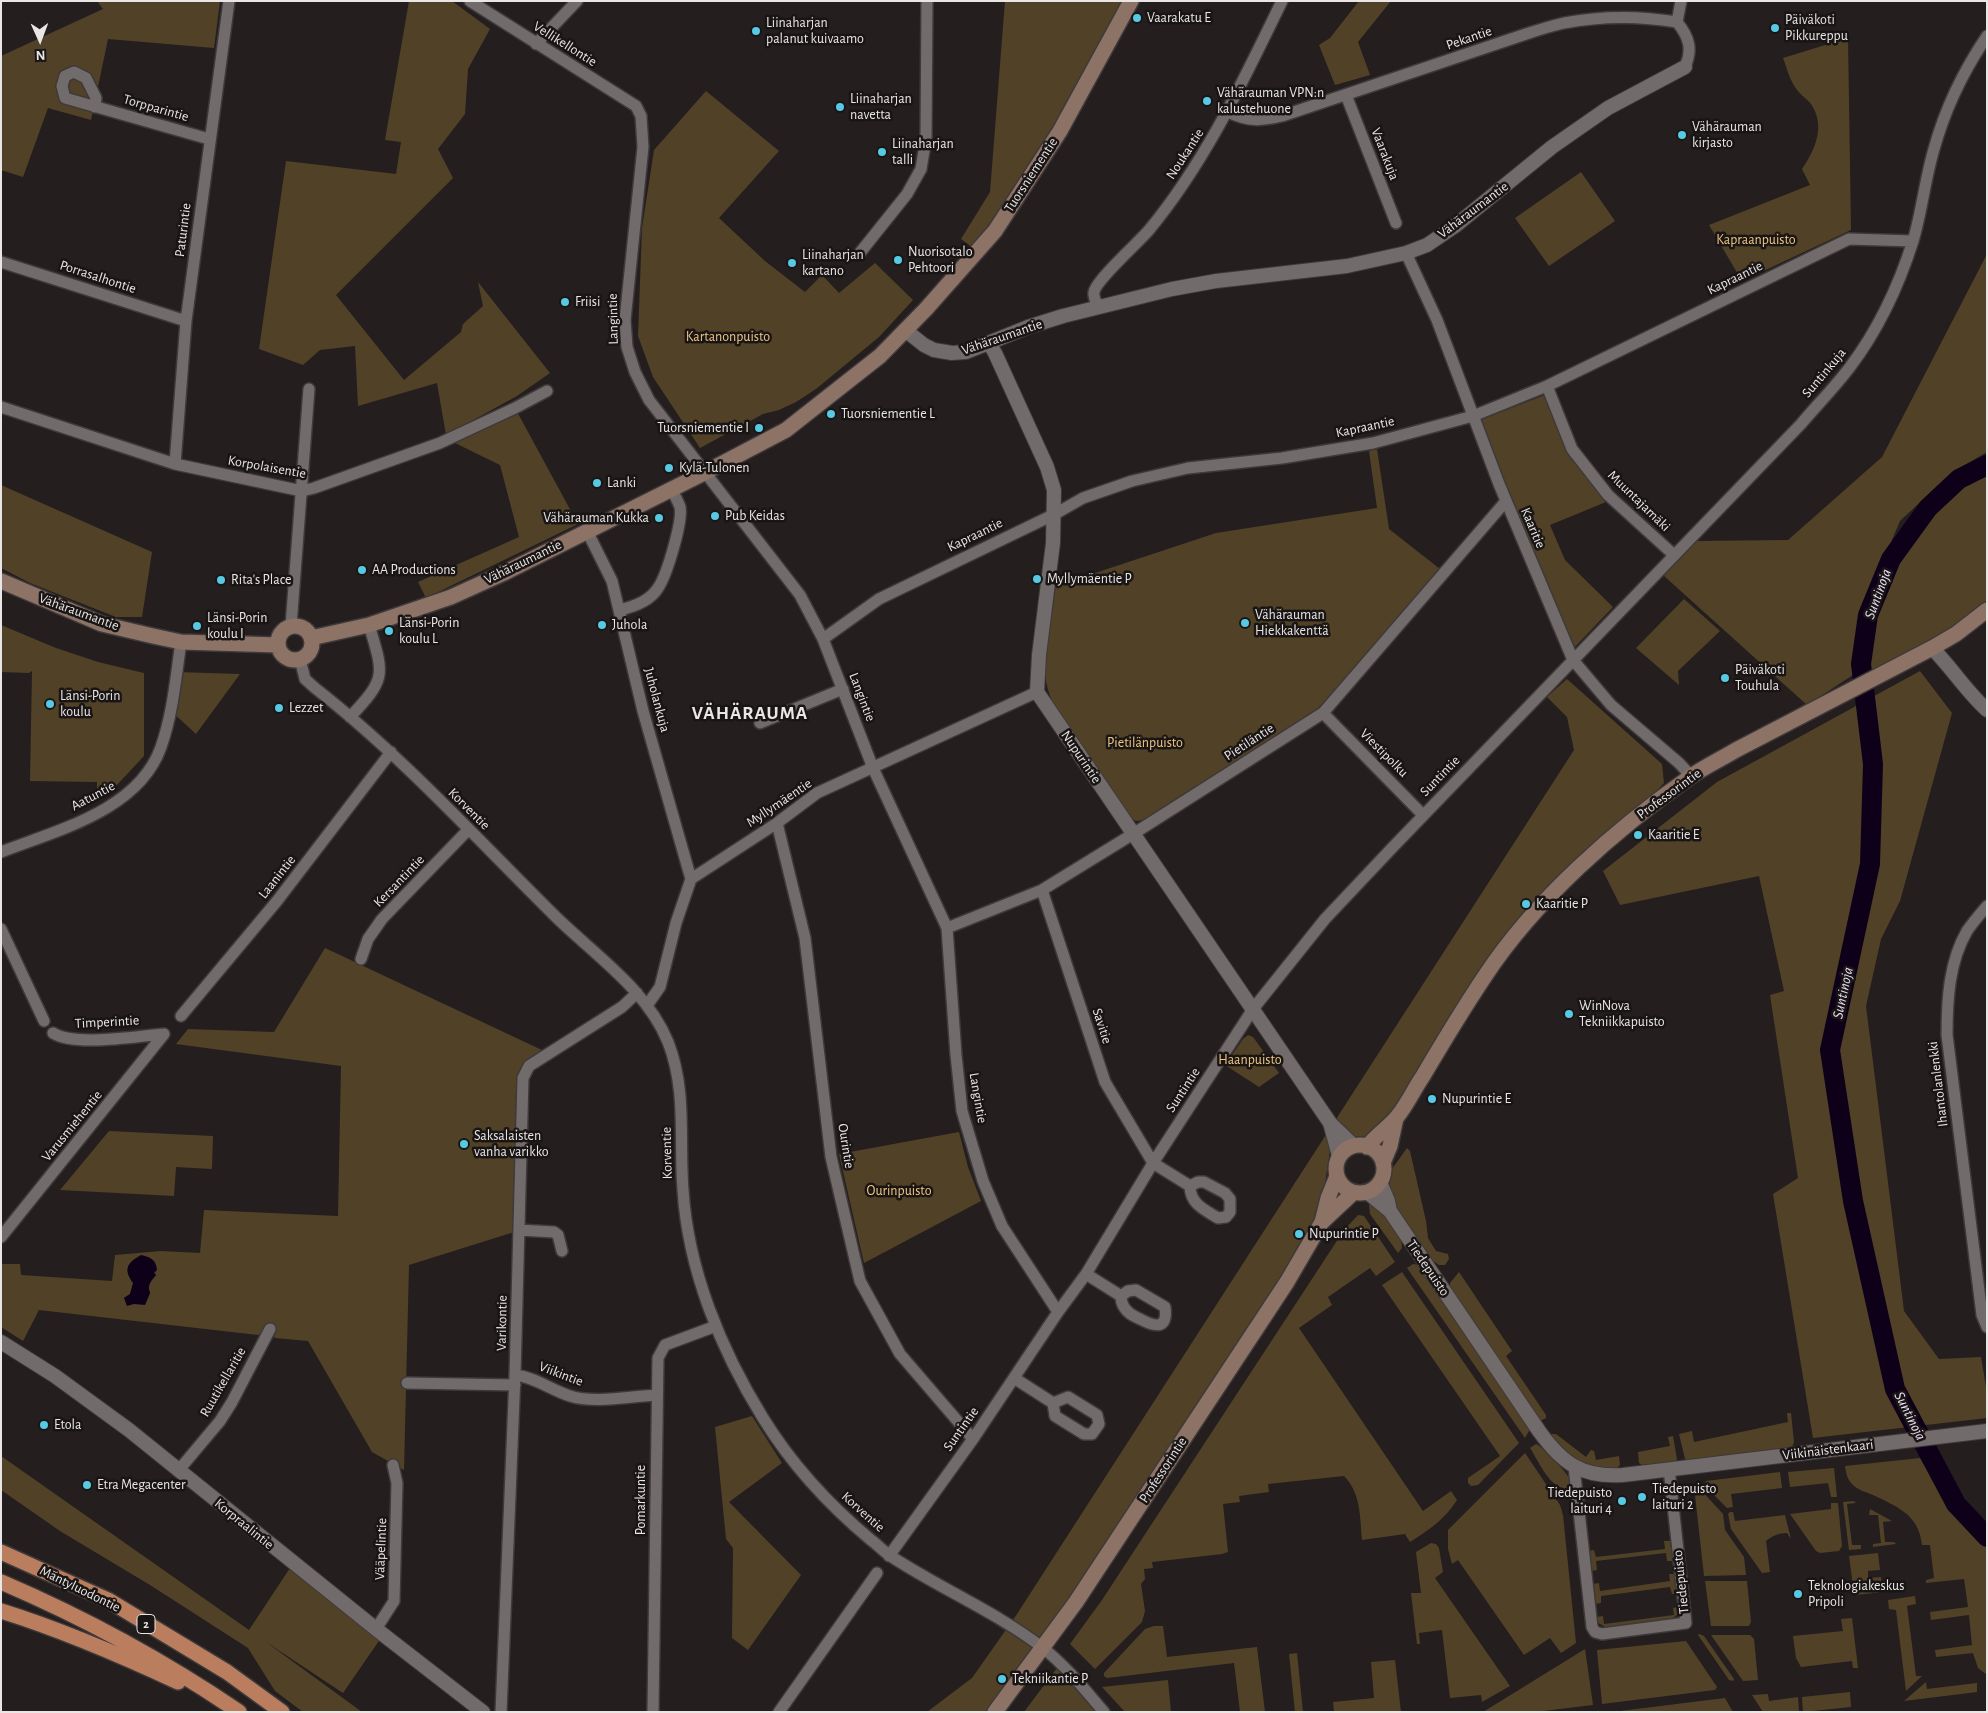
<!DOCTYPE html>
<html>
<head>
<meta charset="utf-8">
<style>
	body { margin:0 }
	#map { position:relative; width:1988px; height:1713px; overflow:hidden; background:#241e1f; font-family:"Alegreya Sans",sans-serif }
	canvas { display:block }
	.frame { position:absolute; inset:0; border:2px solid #eae6e6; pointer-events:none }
	.north { position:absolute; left:15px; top:15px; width:50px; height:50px; -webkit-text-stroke:4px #1a1515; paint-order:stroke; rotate:178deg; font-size:14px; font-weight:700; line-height:20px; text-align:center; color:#eae6e6 }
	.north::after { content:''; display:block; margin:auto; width:18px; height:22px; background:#eae6e6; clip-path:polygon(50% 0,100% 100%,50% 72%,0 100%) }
</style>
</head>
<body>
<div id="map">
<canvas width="1988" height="1713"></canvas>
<div class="frame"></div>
<div class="north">N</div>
</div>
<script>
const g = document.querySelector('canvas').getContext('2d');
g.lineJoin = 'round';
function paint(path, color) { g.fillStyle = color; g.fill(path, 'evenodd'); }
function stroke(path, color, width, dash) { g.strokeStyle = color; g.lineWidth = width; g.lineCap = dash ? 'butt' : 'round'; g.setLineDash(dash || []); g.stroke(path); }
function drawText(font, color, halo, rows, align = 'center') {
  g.font = font + ' "Alegreya Sans",sans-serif'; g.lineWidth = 5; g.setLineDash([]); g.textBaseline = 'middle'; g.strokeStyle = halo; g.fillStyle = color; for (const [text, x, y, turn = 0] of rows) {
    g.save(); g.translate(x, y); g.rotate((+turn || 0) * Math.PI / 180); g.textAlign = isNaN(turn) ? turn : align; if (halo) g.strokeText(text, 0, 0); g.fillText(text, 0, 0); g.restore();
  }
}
const green = new Path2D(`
	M97 1H220L214 48 108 39 91 120 48 108 23 177 1 170V56L103 9Z
	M409 1H452L490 29 468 69 465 114 438 149 453 178 336 295 404 380 461 332 463 324 483 306 478 282 550 373 517 396 446 435 437 383 358 406 355 346 320 350 303 365 259 349 286 161 396 174 401 142 385 140Z
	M1005 1H1130L995 231 977 251 961 239 990 192Z
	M1359 1H1391L1358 42 1370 75 1335 85 1319 45 1330 38Z
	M1848 38 1851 230 1742 281 1709 225 1810 185 1802 169C1815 150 1826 126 1811 104 1806 98 1799 94 1795 87 1789 78 1787 68 1783 58Z
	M706 91 779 151 719 218 765 261 805 292 822 275 839 293 875 263 913 300 879 337 816 389 796 402 779 410 763 414 700 448 653 377 638 336 642 228 654 150Z
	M1581 172 1615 221 1549 266 1515 218Z
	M1987 254V452L1951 473 1900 521 1864 606 1856 673 1807 705 1663 575 1697 541 1788 540 1882 457Z
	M1550 393 1572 449 1606 502 1550 525 1565 560 1613 607 1570 652 1475 422Z
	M515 408 578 524 426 598 418 582 519 537 500 465 455 443Z
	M1377 449 1389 529 1440 569 1351 676 1317 709 1143 820 1136 821 1132 819 1056 710C1049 696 1046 684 1044 668L1057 577 1074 580 1216 533 1377 508 1369 451Z
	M1987 465V610L1870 682 1861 664 1891 559 1928 508 1959 479Z
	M1 485 152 552 142 617H116L30 583 1 568Z
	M1684 599 1720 631 1678 671 1679 685 1636 648Z
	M1 625 56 648 98 662 144 673V756L116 786 97 795V782L30 781 32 671 29 673 1 672Z
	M1920 671 1952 713 1900 901 1881 939 1866 1006 1904 1311 1939 1359 1981 1357 1987 1393V1418L1813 1438 1773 1194 1798 1178 1770 995 1784 991 1759 876 1620 905 1603 871 1717 782Z
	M177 672 240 674 196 734 171 711Z
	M1567 679 1662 764 1664 783 1495 963 1375 1137 1331 1144 1318 1229 1043 1648 985 1712H927L972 1678 1017 1614 1574 750 1567 717 1547 697Z
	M325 948 544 1051 521 1070 516 1233H511L409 1265 404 1470 372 1452 308 1341 275 1338 270 1329 258 1335 39 1310 23 1341 1 1327V1264H20L21 1275 112 1281 115 1255 161 1251 200 1253 204 1210 338 1216 341 1066 176 1044 188 1029 274 1032ZM141 1256 156 1275C151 1282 147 1285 150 1293L145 1304H134L124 1298 130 1294 134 1282C123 1270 128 1263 141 1256Z
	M1248 1035 1253 1037 1279 1073 1259 1087 1225 1065 1243 1039Z
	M109 1131 213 1136 212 1169 176 1167 174 1196 60 1190Z
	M959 1132 968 1167 981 1201 864 1263 839 1154Z
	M1407 1148 1410 1151 1426 1221 1428 1238 1436 1251 1448 1254 1449 1259 1445 1265H1439L1433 1261 1383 1188 1384 1180Z
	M1371 1202 1377 1205 1401 1238 1402 1248 1398 1253 1370 1214 1369 1205Z
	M1358 1215 1364 1216 1395 1262 1376 1276 1370 1268 1328 1297 1332 1305 1299 1328 1423 1511 1451 1491 1457 1500C1445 1519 1429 1530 1410 1542L1405 1534 1362 1540C1360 1517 1361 1493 1344 1476L1268 1484 1269 1492 1239 1496 1240 1502 1223 1504 1228 1552 1222 1554 1152 1562 1153 1568 1144 1569 1145 1579 1141 1584 1145 1611 1142 1622 1095 1669 1070 1644 1102 1600 1344 1230Z
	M1413 1264 1419 1265 1529 1426V1431L1525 1438 1407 1268Z
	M1402 1272 1519 1443 1478 1485 1471 1486 1468 1483V1478L1500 1456 1382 1285Z
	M1459 1272 1512 1351 1506 1356 1546 1415V1418L1540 1421 1450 1287V1283Z
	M1787 1413H1791L1794 1442 1792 1447 1688 1461 1685 1459 1679 1434 1692 1431 1694 1442 1788 1422Z
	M752 1416 782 1463 729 1502 801 1575 748 1650 732 1638 733 1548 726 1539 715 1427Z
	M1552 1434H1556L1586 1457 1591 1450 1594 1451 1596 1460 1619 1456 1620 1465 1617 1468C1587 1468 1573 1460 1552 1439Z
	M1673 1436 1677 1459 1676 1462 1642 1465 1639 1463 1638 1452 1670 1446 1668 1437Z
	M1536 1444C1541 1445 1566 1471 1569 1478 1570 1481 1570 1486 1571 1489 1550 1491 1540 1463 1530 1448Z
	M1525 1453 1560 1505 1563 1515 1576 1643 1561 1653 1550 1638 1524 1655 1458 1560 1452 1564 1448 1549V1530Z
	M1 1456 249 1630 290 1568 383 1635 343 1693 266 1642 362 1712H303L275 1691 248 1648 150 1585 60 1531 1 1490Z
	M1920 1458 1952 1509 1987 1548V1675L1978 1668 1973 1653 1936 1657 1935 1650 1972 1645 1969 1615 1931 1620 1930 1612 1968 1607 1964 1579 1926 1583V1580L1934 1578 1930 1545H1922C1919 1515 1898 1507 1873 1495 1866 1492 1857 1490 1852 1484 1847 1479 1846 1472 1845 1466Z
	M1834 1468 1837 1497H1831L1828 1483 1790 1487 1788 1472Z
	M1780 1472 1782 1488 1731 1494 1733 1507 1727 1508 1704 1485 1706 1481Z
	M1700 1489 1723 1514 1725 1530 1744 1557 1746 1575 1704 1576 1695 1495Z
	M1854 1501 1856 1503 1847 1504 1852 1545H1861V1549L1849 1550 1843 1502Z
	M1831 1503H1838L1842 1546 1839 1551 1820 1553 1816 1551 1790 1514 1831 1509Z
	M1870 1509 1892 1521 1883 1522 1885 1542H1894L1896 1544 1873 1547V1544L1881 1543 1878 1515H1869Z
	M1730 1512H1733L1735 1521 1785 1515 1791 1539 1787 1533C1778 1533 1772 1536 1766 1541L1770 1572 1762 1573 1731 1529 1728 1514Z
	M1664 1541H1670L1673 1561H1667L1666 1553 1596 1561 1597 1570 1591 1571 1589 1551 1594 1550 1596 1557 1665 1549Z
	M1431 1543 1436 1544 1439 1548 1443 1572 1435 1578 1510 1686 1482 1702 1481 1695 1450 1698 1442 1630 1419 1633 1420 1644H1417L1411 1593H1421L1416 1552Z
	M1878 1553 1880 1570 1868 1571V1578L1881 1577 1882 1592 1856 1595 1854 1593 1849 1556Z
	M1669 1574H1675L1677 1594H1672L1670 1587 1601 1596V1603L1595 1604 1593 1584 1599 1583 1600 1591 1670 1581Z
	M1705 1581H1747L1751 1622 1749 1626H1711Z
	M1915 1596 1916 1604 1907 1606 1916 1676H1922L1906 1691 1896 1610 1889 1609 1888 1600Z
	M1677 1607 1678 1614 1672 1619 1610 1627H1605L1597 1622 1596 1617 1603 1616 1604 1624 1674 1615 1673 1608Z
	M1852 1618 1858 1668H1853L1852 1661 1801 1667 1796 1658 1793 1636 1843 1631 1841 1619Z
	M1154 1626H1163L1167 1657 1257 1647 1265 1712H1240L1234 1663 1107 1678 1104 1676V1673L1145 1629Z
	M1699 1634 1704 1636 1734 1679 1733 1681 1729 1680 1698 1635Z
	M1711 1635H1750L1754 1639 1758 1680 1743 1681Z
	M1686 1641 1717 1687 1715 1690 1602 1704 1597 1650Z
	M1585 1649 1593 1705 1535 1712H1483Z
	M1297 1653 1303 1712H1295L1289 1654Z
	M1395 1660 1401 1712H1334L1333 1702 1374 1698 1371 1662Z
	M1060 1664 1104 1712H1024Z
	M1168 1680 1171 1712H1125L1102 1687Z
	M1926 1682 1927 1689 1977 1683V1692L1904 1701Z
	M1850 1692 1851 1707 1803 1712 1802 1697Z
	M1768 1694 1769 1701 1798 1697 1799 1712H1763L1752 1695Z
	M1725 1698 1733 1712H1612Z`);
const water = new Path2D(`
	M141 1255C150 1257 156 1259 157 1270L154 1273 156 1275C150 1281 147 1285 150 1293L145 1305 134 1304 127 1306 124 1298 130 1294 133 1283C123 1269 127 1263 141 1255Z`);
const river = new Path2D(`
	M1987 465 1959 479 1928 508 1891 559 1868 615 1861 664 1873 764 1870 864 1830 1050 1853 1201 1895 1389 1956 1504 1987 1537`);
const minor = new Path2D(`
	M470 1 636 106 641 116 643 147 625 320 627 347 635 372 649 400 800 595 823 639 873 768 947 928 956 1055 962 1111 983 1181 1002 1226 1058 1312
	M1677 22 1681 1
	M536 44 577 1
	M1346 95 1396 223
	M95 107 96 98 86 78 74 72 65 76 62 86 65 98 209 139
	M1228 112C1249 122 1261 121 1282 116L1526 34C1538 30 1551 26 1564 23 1600 16 1641 16 1677 22 1689 37 1693 49 1685 67
	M1406 253 1437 320 1499 484 1573 660 1611 705 1679 763 1691 776
	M859 254 907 194 921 169 926 139 927 1
	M1 262 186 321
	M1098 306C1096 302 1093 297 1094 292 1096 280 1139 242 1149 230 1206 161 1243 81 1282 1
	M1547 386 1572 449 1608 495 1674 555
	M1 407 175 464 302 491 314 488 440 443 515 408 547 391
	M175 464 186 321 229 1
	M587 531 612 581 643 711 691 879
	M619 610C633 607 650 601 658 588 667 575 683 521 680 507 678 501 674 495 672 489
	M291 626 309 389
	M823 639 879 599 1055 514 1083 498 1132 481 1188 468 1282 458 1373 443 1473 416 1547 386 1849 239 1913 241
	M300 659 305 679 315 688C402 756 477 839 556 917 595 955 647 990 668 1042 687 1090 679 1140 683 1190 688 1270 721 1350 763 1418 792 1465 829 1505 871 1540 878 1545 884 1552 892 1557 941 1589 996 1612 1043 1648 1066 1666 1085 1690 1104 1712
	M1323 713 1423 815
	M350 717C387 678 384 675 369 625
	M760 723 843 689
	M777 823 805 938 831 1157 860 1281 900 1354 973 1439
	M1 852C58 830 139 810 161 747 173 713 176 676 181 642
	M1042 890 1105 1082 1153 1163 1190 1186C1190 1204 1205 1210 1218 1218L1226 1217 1230 1212V1199L1225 1193 1204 1182H1198L1190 1186
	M1987 906C1980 914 1973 922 1967 931 1949 962 1947 1000 1947 1035L1982 1315 1987 1327
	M947 928 1042 890 1133 834 1323 713 1506 501
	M1 929 44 1021
	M361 959 368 939 382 919 468 830
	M648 1004 660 987 676 923 691 879 777 823 817 793 1037 692
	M181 1016 277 901 391 752
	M53 1033C75 1047 137 1036 164 1034
	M519 1230 554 1232 558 1235 562 1251
	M1 1237 164 1034
	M1086 1274 1121 1296C1121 1300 1122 1304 1124 1307 1128 1314 1134 1316 1140 1319 1155 1327 1168 1330 1165 1307L1136 1290 1128 1291 1121 1296
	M515 1375C535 1377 551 1390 570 1396 595 1404 631 1396 657 1395
	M1014 1378 1053 1403 1055 1416 1084 1434H1092L1099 1424 1097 1415 1068 1397 1053 1403
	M407 1383 515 1385
	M1574 1467 1592 1627 1595 1632 1602 1634 1686 1623 1669 1469
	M178 1471 220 1421 232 1402 270 1329
	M889 1556 973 1439 1058 1312 1086 1274 1153 1163 1253 1009 1325 919 1392 848 1801 424C1817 405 1835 387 1850 367 1878 330 1899 285 1913 241 1922 211 1925 179 1934 149 1945 109 1964 70 1987 36
	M376 1629 394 1601 397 1483 393 1465
	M501 1712 515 1375 523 1078 529 1066 622 1007 637 993
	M653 1712 658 1358 665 1345 716 1326
	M779 1712 877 1573`);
const tertiary = new Path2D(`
	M905 330 924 345 934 350 952 353 966 352 1028 327 1063 316 1172 289 1216 281 1347 266 1406 253 1427 245 1455 226 1552 147 1608 108 1685 67
	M989 343 995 353 1047 467 1054 490 1053 543 1039 655 1037 692 1330 1123 1354 1146
	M1932 648C1952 668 1966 691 1987 710
	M1330 1123 1339 1156
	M1380 1182 1388 1201 1390 1211
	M1367 1192 1390 1211 1539 1431C1562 1463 1582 1478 1623 1475L1987 1431
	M1 1342 55 1376 129 1430 376 1629 483 1712`);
const secondary = new Path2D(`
	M1 581 102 624 153 636 181 642 278 645
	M278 643a17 17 0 1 1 34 0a17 17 0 1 1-34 0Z
	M311 638 369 625 451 597 504 573 704 473 786 430 880 356 926 309 995 231 1060 131 1131 1
	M1336 1169a24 24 0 1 1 48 0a24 24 0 1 1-48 0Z
	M1367 1147C1376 1135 1388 1128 1397 1117 1407 1105 1414 1089 1423 1076 1443 1042 1463 1009 1485 976 1535 900 1616 829 1690 777 1704 767 1721 759 1736 750L1932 648 1956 634 1987 610
	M1383 1163 1390 1146 1396 1118
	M1322 1222 1353 1193
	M995 1712 1076 1602 1287 1282 1322 1222 1328 1198 1337 1176`);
const trunk = new Path2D(`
	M1 1552 108 1600 227 1672 282 1712
	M1 1582C85 1618 164 1661 239 1712
	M1 1611C62 1630 120 1655 178 1682`);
const markers = [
	[1137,18,5,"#57c9e2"],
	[1775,28,5,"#57c9e2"],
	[756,31,5,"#57c9e2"],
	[1207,101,5,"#57c9e2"],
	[840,107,5,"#57c9e2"],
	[1682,135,5,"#57c9e2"],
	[882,152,5,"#57c9e2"],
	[898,260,5,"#57c9e2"],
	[792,263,5,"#57c9e2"],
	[565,302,5,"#57c9e2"],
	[831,414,5,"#57c9e2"],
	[759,428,5,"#57c9e2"],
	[669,468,5,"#57c9e2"],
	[597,483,5,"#57c9e2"],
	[715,516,5,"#57c9e2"],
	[659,518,5,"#57c9e2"],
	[362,570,5,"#57c9e2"],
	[1037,579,5,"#57c9e2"],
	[221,580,5,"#57c9e2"],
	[1245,623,5,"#57c9e2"],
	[602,625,5,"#57c9e2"],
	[197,626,5,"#57c9e2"],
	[389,631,5,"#57c9e2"],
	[1725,678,5,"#57c9e2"],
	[50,704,5,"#57c9e2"],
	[279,708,5,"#57c9e2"],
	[1638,835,5,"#57c9e2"],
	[1526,904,5,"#57c9e2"],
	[1569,1014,5,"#57c9e2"],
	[1432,1099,5,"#57c9e2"],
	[464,1144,5,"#57c9e2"],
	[1299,1234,5,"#57c9e2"],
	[44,1425,5,"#57c9e2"],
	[87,1485,5,"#57c9e2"],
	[1642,1497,5,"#57c9e2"],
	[1622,1501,5,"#57c9e2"],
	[1798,1594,5,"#57c9e2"],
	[1002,1679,5,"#57c9e2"]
];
const shields = [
	[146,1624,18]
];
const shieldNames = [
	["2",146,1624]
];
const poiNames = [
	["Vaarakatu E",1147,18],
	["Päiväkoti",1785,20],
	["Pikkureppu",1785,36],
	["Liinaharjan",766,23],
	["palanut kuivaamo",766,39],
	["Vähärauman VPN:n",1217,93],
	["kalustehuone",1217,109],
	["Liinaharjan",850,99],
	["navetta",850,115],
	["Vähärauman",1692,127],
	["kirjasto",1692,143],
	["Liinaharjan",892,144],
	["talli",892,160],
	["Nuorisotalo",908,252],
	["Pehtoori",908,268],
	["Liinaharjan",802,255],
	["kartano",802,271],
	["Friisi",575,302],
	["Tuorsniementie L",841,414],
	["Tuorsniementie I",749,428,"right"],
	["Kylä-Tulonen",679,468],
	["Lanki",607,483],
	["Pub Keidas",725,516],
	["Vähärauman Kukka",649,518,"right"],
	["AA Productions",372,570],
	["Myllymäentie P",1047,579],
	["Rita's Place",231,580],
	["Vähärauman",1255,615],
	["Hiekkakenttä",1255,631],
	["Länsi-Porin",207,618],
	["koulu I",207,634],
	["Länsi-Porin",399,623],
	["koulu L",399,639],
	["Juhola",612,625],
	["Päiväkoti",1735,670],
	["Touhula",1735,686],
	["Länsi-Porin",60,696],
	["koulu",60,712],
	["Lezzet",289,708],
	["Kaaritie E",1648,835],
	["Kaaritie P",1536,904],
	["WinNova",1579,1006],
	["Tekniikkapuisto",1579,1022],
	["Nupurintie E",1442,1099],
	["Saksalaisten",474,1136],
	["vanha varikko",474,1152],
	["Nupurintie P",1309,1234],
	["Etola",54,1425],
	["Etra Megacenter",97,1485],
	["Tiedepuisto",1652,1489],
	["laituri 2",1652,1505],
	["Tiedepuisto",1612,1493,"right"],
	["laituri 4",1612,1509,"right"],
	["Teknologiakeskus",1808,1586],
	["Pripoli",1808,1602],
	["Tekniikantie P",1012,1679]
];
const streetNames = [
	["Pekantie",1469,38,-19],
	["Vellikellontie",565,44,32],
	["Torpparintie",156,108,16],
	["Noukantie",1185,154,-57],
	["Vaarakuja",1385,154,69],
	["Tuorsniementie",1031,175,-57],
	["Vähäraumantie",1473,210,-37],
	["Paturintie",183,230,-83],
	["Porrasalhontie",98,277,18],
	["Kapraantie",1735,278,-26],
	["Langintie",613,319,-91],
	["Vähäraumantie",1002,337,-19],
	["Suntinkuja",1824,373,-50],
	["Kapraantie",1365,427,-12],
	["Korpolaisentie",267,467,10],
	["Muuntajamäki",1639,501,44],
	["Kaaritie",1533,528,67],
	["Kapraantie",975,535,-26],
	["Vähäraumantie",523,562,-26],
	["Vähäraumantie",79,612,20],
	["Langintie",862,697,69],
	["Juholankuja",657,700,75],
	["Pietiläntie",1249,742,-33],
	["Viestipolku",1384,753,45],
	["Nupurintie",1081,757,56],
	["Suntintie",1440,776,-46],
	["Professorintie",1669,794,-36],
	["Aatuntie",93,796,-28],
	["Myllymäentie",779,803,-34],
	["Korventie",469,809,45],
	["Laanintie",277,877,-52],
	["Kersantintie",399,881,-46],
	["Timperintie",107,1022,-3],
	["Savitie",1102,1026,72],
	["Ihantolanlenkki",1938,1084,-97],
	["Suntintie",1183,1090,-57],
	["Langintie",978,1098,80],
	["Varusmiehentie",72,1126,-51],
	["Ourintie",846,1146,81],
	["Korventie",667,1153,-91],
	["Tiedepuisto",1428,1268,56],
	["Varikontie",502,1323,-89],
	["Viikintie",561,1374,21],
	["Ruutikellaritie",223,1382,-60],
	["Suntintie",961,1429,-55],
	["Viikinäistenkaari",1828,1450,-7],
	["Professorintie",1163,1470,-57],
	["Pomarkuntie",641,1500,-90],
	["Korventie",863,1512,42],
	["Korpraalintie",244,1524,39],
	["Vääpelintie",381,1549,-88],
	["Tiedepuisto",1681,1582,-96],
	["Mäntyluodontie",80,1589,26]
];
const parkNames = [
	["Kapraanpuisto",1756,240],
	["Kartanonpuisto",728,337],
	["Pietilänpuisto",1145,743],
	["Haanpuisto",1250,1060],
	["Ourinpuisto",899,1191]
];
const waterNames = [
	["Suntinoja",1878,594,-70],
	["Suntinoja",1843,993,-78],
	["Suntinoja",1910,1416,63]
];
const districtNames = [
	["VÄHÄRAUMA",750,713]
];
paint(green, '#514227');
paint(water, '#0f001a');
stroke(river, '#0f001a', 20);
stroke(minor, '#3e393a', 14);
stroke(tertiary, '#3e393a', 16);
stroke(secondary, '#3e393a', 18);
stroke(trunk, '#3e393a', 18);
stroke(minor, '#726b6b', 11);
stroke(tertiary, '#726b6b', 14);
stroke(secondary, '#8d7266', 15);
stroke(trunk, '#ba7e5e', 15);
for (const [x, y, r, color] of markers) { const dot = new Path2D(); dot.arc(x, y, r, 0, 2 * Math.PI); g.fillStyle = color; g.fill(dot); stroke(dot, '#1a1515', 2); }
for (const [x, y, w] of shields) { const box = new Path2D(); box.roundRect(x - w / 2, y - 9.5, w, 19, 4); g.fillStyle = '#1a1515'; g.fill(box); stroke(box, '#eae6e6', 1); }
drawText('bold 12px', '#eae6e6', null, shieldNames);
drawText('14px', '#eae6e6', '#1a1515', poiNames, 'left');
drawText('14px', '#eae6e6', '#1a1515', streetNames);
drawText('14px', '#eec683', '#1a1515', parkNames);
drawText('italic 15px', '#eddef8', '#1a1515', waterNames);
g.letterSpacing = '1px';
drawText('bold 19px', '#eae6e6', '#1a1515', districtNames);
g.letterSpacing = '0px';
</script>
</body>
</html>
